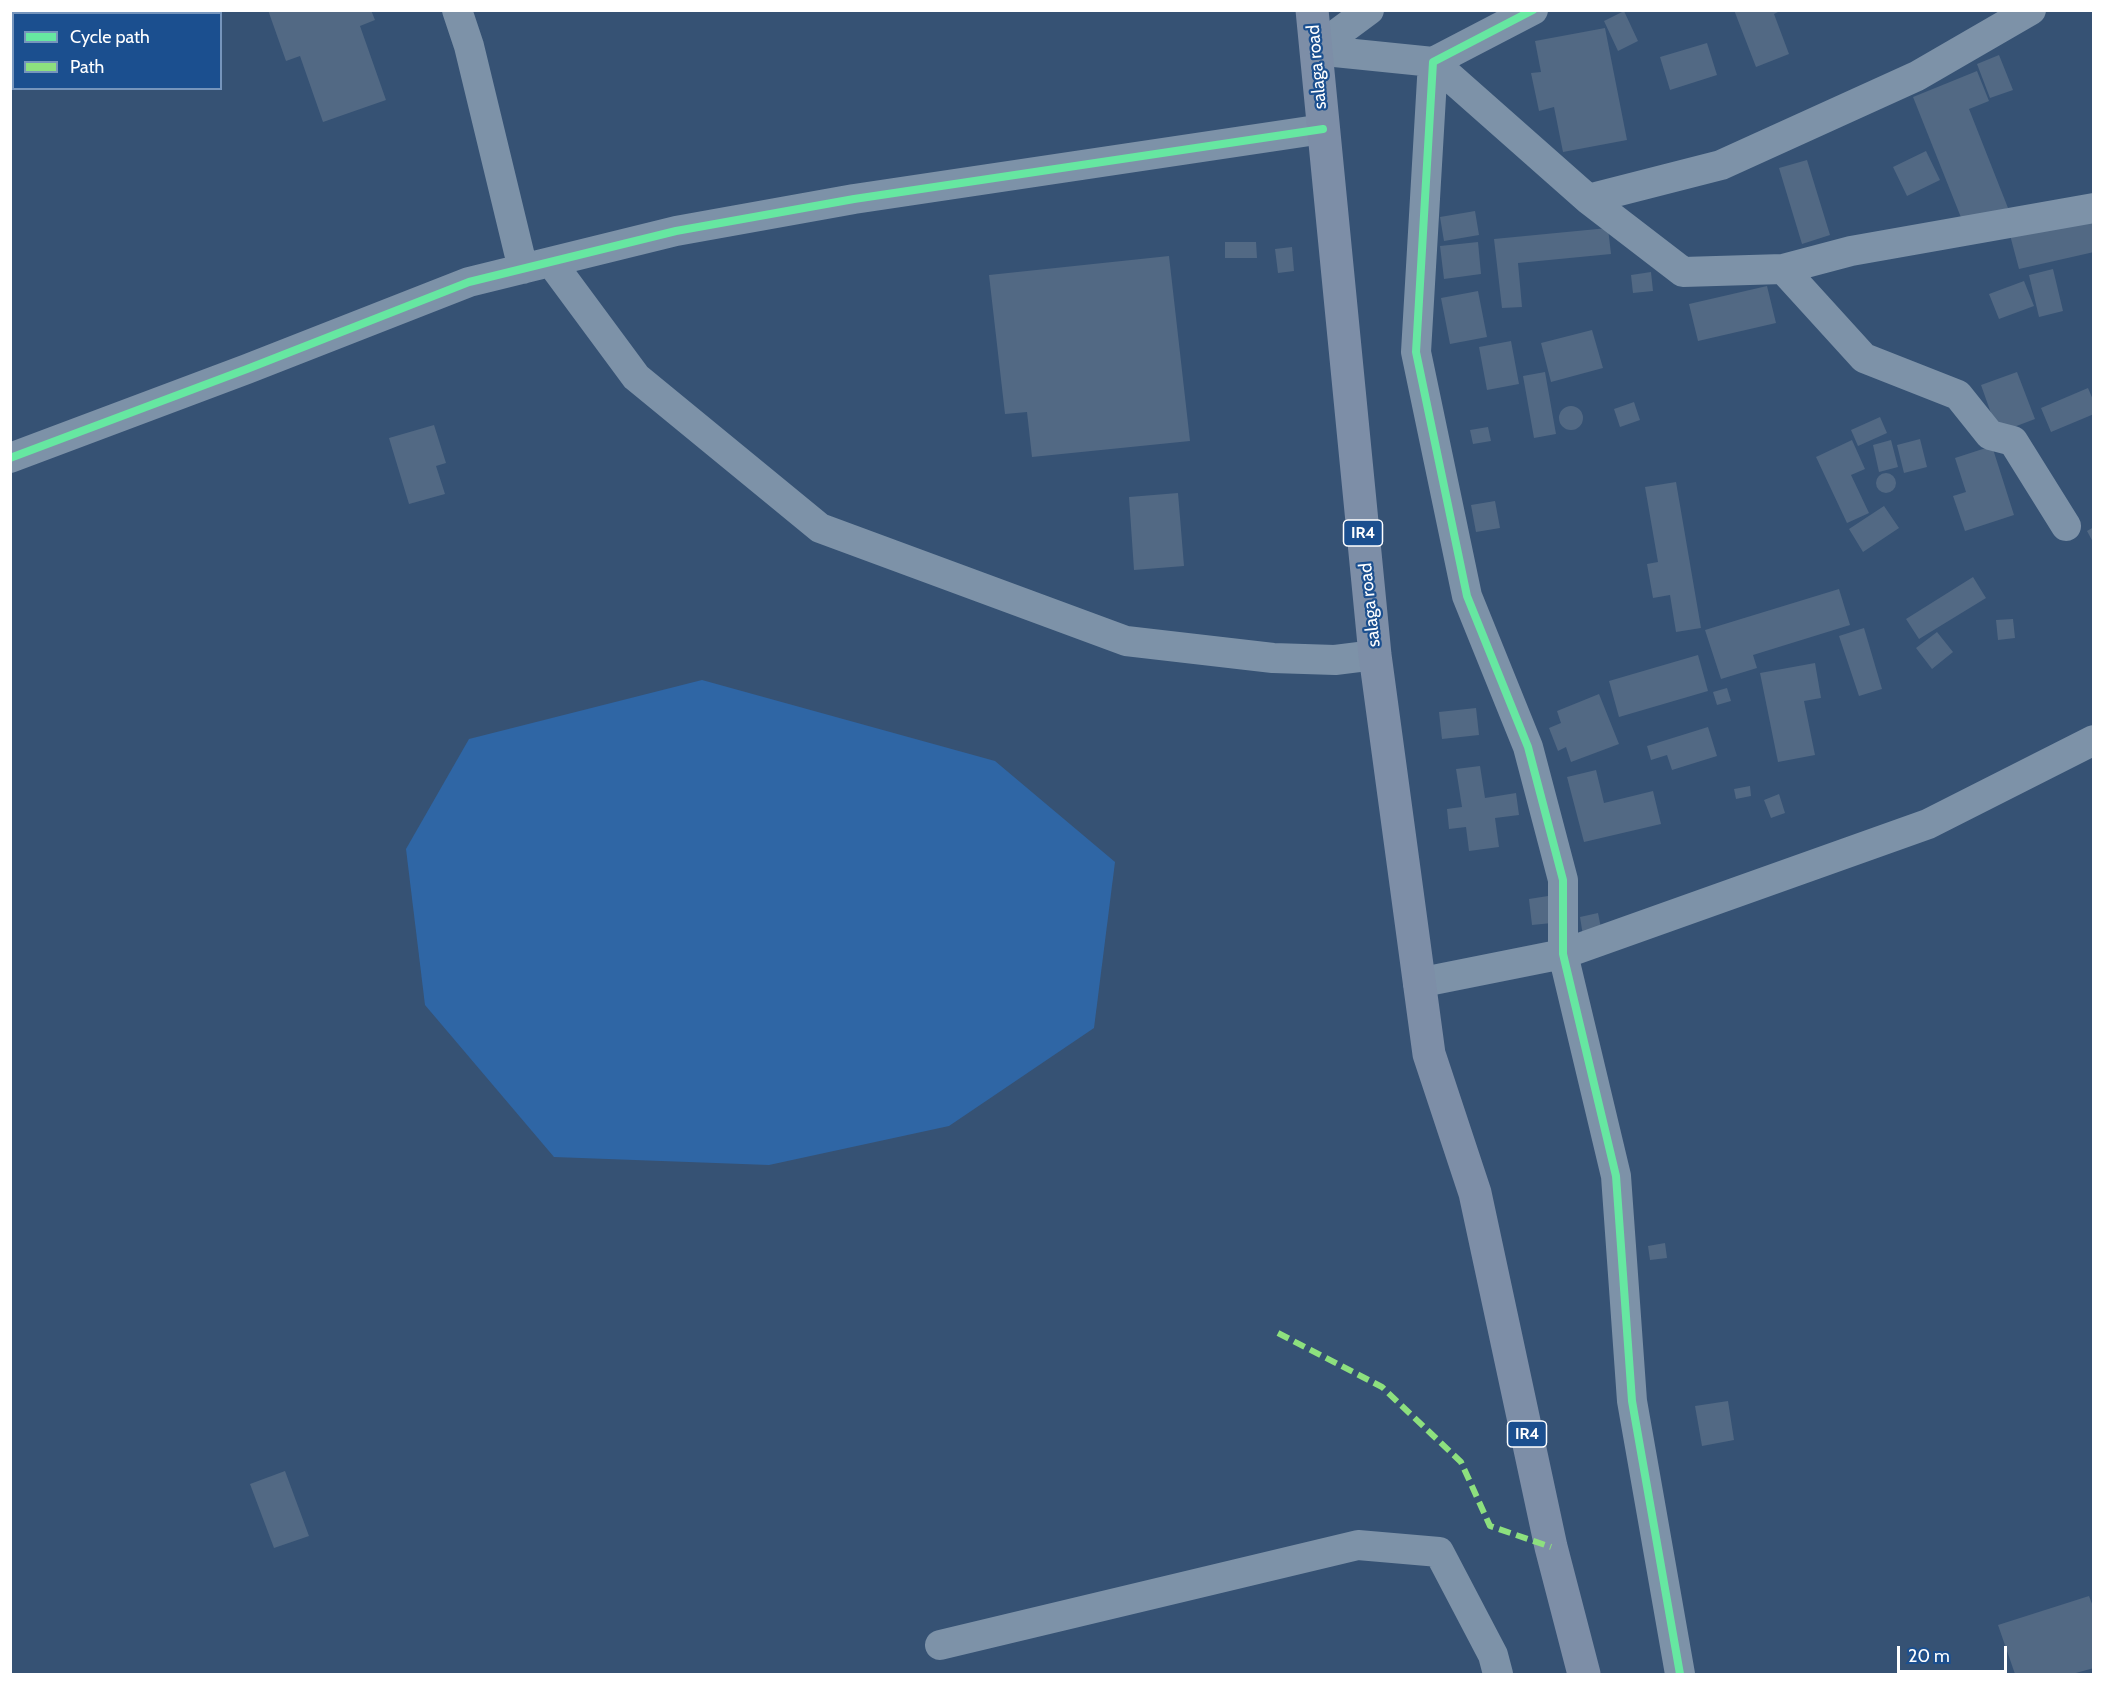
<!DOCTYPE html>
<html>
<head>
<meta charset="utf-8">
<style>
	body { margin:0 }
	#map { position:relative; width:2104px; height:1685px; overflow:hidden; background:#365274; font-family:Cabin,sans-serif }
	canvas { display:block }
	.frame { position:absolute; inset:0; border:12px solid #fff; pointer-events:none }
	.legend { position:absolute; left:12px; top:12px; width:210px; height:78px; box-sizing:border-box; background:#1b4f8f; border:2px solid #7695bc; margin:0; padding:8px 10px; list-style:none; font-size:18px; color:#fff }
	.legend li { display:flex; align-items:center; gap:12px; height:30px }
	.legend b { width:30px; border:2px solid #7695bc }
	.scale { position:absolute; left:1897px; top:1646px; width:110px; height:27px; box-sizing:border-box; border:3px solid #fff; border-top:0; padding-left:8px; font-size:18px; line-height:21px; white-space:nowrap; color:#fff; -webkit-text-stroke:4px #1b4f8f; paint-order:stroke }
</style>
</head>
<body>
<div id="map">
<canvas width="2104" height="1685"></canvas>
<div class="frame"></div>
<ul class="legend">
<li><b style="height:8px;background:#66e7a1"></b>Cycle path</li>
<li><b style="height:8px;background:#8de07e"></b>Path</li>
</ul>
<div class="scale">20 m</div>
</div>
<script>
const g = document.querySelector('canvas').getContext('2d');
g.lineJoin = 'round';
function paint(path, color) { g.fillStyle = color; g.fill(path, 'evenodd'); }
function stroke(path, color, width, dash) { g.strokeStyle = color; g.lineWidth = width; g.lineCap = dash ? 'butt' : 'round'; g.setLineDash(dash || []); g.stroke(path); }
function drawText(font, color, halo, rows, align = 'center') {
  g.font = font + ' Cabin,sans-serif'; g.lineWidth = 4.5; g.setLineDash([]); g.textBaseline = 'middle'; g.strokeStyle = halo; g.fillStyle = color; for (const [text, x, y, turn = 0] of rows) {
    g.save(); g.translate(x, y); g.rotate((+turn || 0) * Math.PI / 180); g.textAlign = isNaN(turn) ? turn : align; if (halo) g.strokeText(text, 0, 0); g.fillText(text, 0, 0); g.restore();
  }
}
const green = new Path2D(`
	M702 680 995 761 1115 862 1094 1028 949 1126 769 1165 554 1157 425 1005 406 849 469 739Z`);
const building = new Path2D(`
	M10 10H78L79 14H14V25L10 26Z
	M268 10H371L375 20 360 26 386 100 323 122 300 56 286 61Z
	M1734 10H1782L1774 14 1789 54 1756 67Z
	M1624 11 1638 41 1618 51 1604 21Z
	M1605 28 1627 140 1563 152 1554 107 1539 111 1531 73 1541 72 1535 41Z
	M1707 43 1717 75 1670 90 1660 57Z
	M1999 55 2013 90 1990 98 1977 64Z
	M1977 71 1989 101 1969 109 2008 208 1964 225 1913 97Z
	M1926 151 1940 180 1907 196 1893 167Z
	M1807 160 1830 235 1802 244 1779 168Z
	M1475 211 1479 235 1444 241 1440 217Z
	M2094 215V252L2019 269 2010 235Z
	M1608 228 1611 254 1518 263 1522 307 1502 308 1494 239Z
	M1225 242H1256L1257 258H1225Z
	M1478 242 1481 274 1444 279 1440 246Z
	M1292 247 1294 271 1278 273 1275 249Z
	M1169 256 1190 441 1032 457 1027 412 1005 414 989 275Z
	M2053 269 2063 311 2039 317 2029 275Z
	M1651 272 1653 291 1633 293 1631 275Z
	M2024 281 2034 306 1999 319 1989 294Z
	M1767 286 1776 323 1698 341 1689 304Z
	M1478 291 1487 337 1450 344 1441 298Z
	M1592 330 1603 368 1551 382 1541 343Z
	M1511 341 1519 384 1487 390 1479 347Z
	M1545 372 1556 434 1534 438 1523 376Z
	M2017 372 2035 419 1998 433 1981 385Z
	M2088 388 2094 402V414L2051 432 2041 408Z
	M1634 402 1640 420 1620 427 1614 409Z
	M1559 418a12 12 0 1 1 24 0a12 12 0 1 1-24 0Z
	M1880 417 1887 433 1858 446 1851 430Z
	M434 425 446 463 436 466 445 494 409 504 389 438Z
	M1488 427 1491 441 1473 444 1470 430Z
	M1920 439 1927 467 1904 473 1897 445Z
	M1852 440 1865 469 1851 475 1869 513 1847 523 1816 457Z
	M1891 440 1898 467 1879 472 1873 445Z
	M1992 446 2014 515 1965 531 1953 496 1966 492 1955 458Z
	M1876 483a10 10 0 1 1 20 0a10 10 0 1 1-20 0Z
	M1676 482 1701 628 1676 632 1670 595 1653 598 1647 564 1658 562 1645 487Z
	M1178 493 1184 566 1134 570 1129 497Z
	M1495 501 1500 528 1476 532 1471 505Z
	M1884 506 1899 528 1863 552 1849 529Z
	M2094 527V544L2087 531Z
	M1973 577 1986 598 1919 639 1906 619Z
	M1839 589 1850 625 1753 655 1757 668 1721 679 1705 630Z
	M2013 619 2015 638 1998 640 1996 620Z
	M1864 628 1882 689 1859 696 1839 636Z
	M1937 632 1953 652 1932 669 1916 648Z
	M1698 655 1708 691 1619 717 1609 681Z
	M1815 663 1821 698 1804 701 1815 755 1778 762 1760 673Z
	M1727 688 1731 701 1717 705 1713 692Z
	M1599 694 1619 744 1571 762 1566 747 1558 751 1549 728 1561 723 1557 711Z
	M1476 708 1479 735 1442 739 1439 712Z
	M1708 727 1717 756 1672 770 1667 755 1651 760 1647 746Z
	M1480 766 1485 798 1516 793 1519 815 1495 818 1499 847 1469 851 1466 827 1449 829 1447 809 1462 807 1456 769Z
	M1596 770 1604 803 1653 791 1661 824 1584 842 1567 777Z
	M1750 786 1751 796 1736 799 1734 789Z
	M1779 794 1785 813 1771 818 1764 800Z
	M1548 896 1552 923 1532 925 1529 899Z
	M1598 913 1603 938 1584 942 1580 917Z
	M1665 1243 1667 1258 1650 1260 1648 1246Z
	M1728 1401 1734 1440 1702 1446 1695 1406Z
	M285 1471 309 1536 274 1548 250 1484Z
	M2089 1596 2094 1609V1668L2072 1674H2015L1998 1625Z`);
const street = new Path2D(`
	M457 10 469 46 523 269
	M1533 10 1433 62 1416 352 1467 596 1528 747 1563 880V954L1616 1176 1632 1401 1680 1674
	M1315 50 1433 62 1588 199 1721 165 1917 76 2031 10
	M1315 50 1369 10
	M1588 199 1683 272 1783 269 1851 251 2094 208
	M551 262 636 377 820 528 1126 641 1273 658 1335 660 1375 655
	M1783 269 1864 358 1958 395 1990 435 2013 441 2066 526
	M10 458 247 369 469 282 676 231 854 199 1323 129
	M1418 983 1563 954 1928 824 2094 740
	M940 1645 1358 1545 1439 1552 1493 1655 1498 1674`);
const primary = new Path2D(`
	M1312 10 1375 655 1429 1054 1475 1193 1551 1547 1584 1674`);
const quiet = new Path2D(`
	M1278 1333 1382 1387 1461 1462 1490 1526 1551 1547`);
const cycleway = new Path2D(`
	M1533 10 1433 62 1416 352 1467 596 1528 747 1563 880V954L1616 1176 1632 1401 1680 1674
	M10 458 247 369 469 282 676 231 854 199 1323 129`);
const shields = [
	[1363,533,39],
	[1527,1434,39]
];
const shieldNames = [
	["IR4",1363,533],
	["IR4",1527,1434]
];
const streetNames = [
	["salaga road",1317,67,-95],
	["salaga road",1370,605,-96]
];
paint(green, '#2f66a5');
paint(building, '#526984');
stroke(street, '#7d92a8', 30);
stroke(primary, '#7d8ea7', 33);
stroke(quiet, '#8de07e', 6, [12, 6]);
stroke(cycleway, '#66e7a1', 8);
for (const [x, y, w] of shields) { const box = new Path2D(); box.roundRect(x - w / 2, y - 13, w, 26, 4.5); g.fillStyle = '#1b4f8f'; g.fill(box); stroke(box, '#fff', 1.5); }
drawText('bold 16px', '#fff', null, shieldNames);
drawText('18px', '#fff', '#1b4f8f', streetNames);
</script>
</body>
</html>
